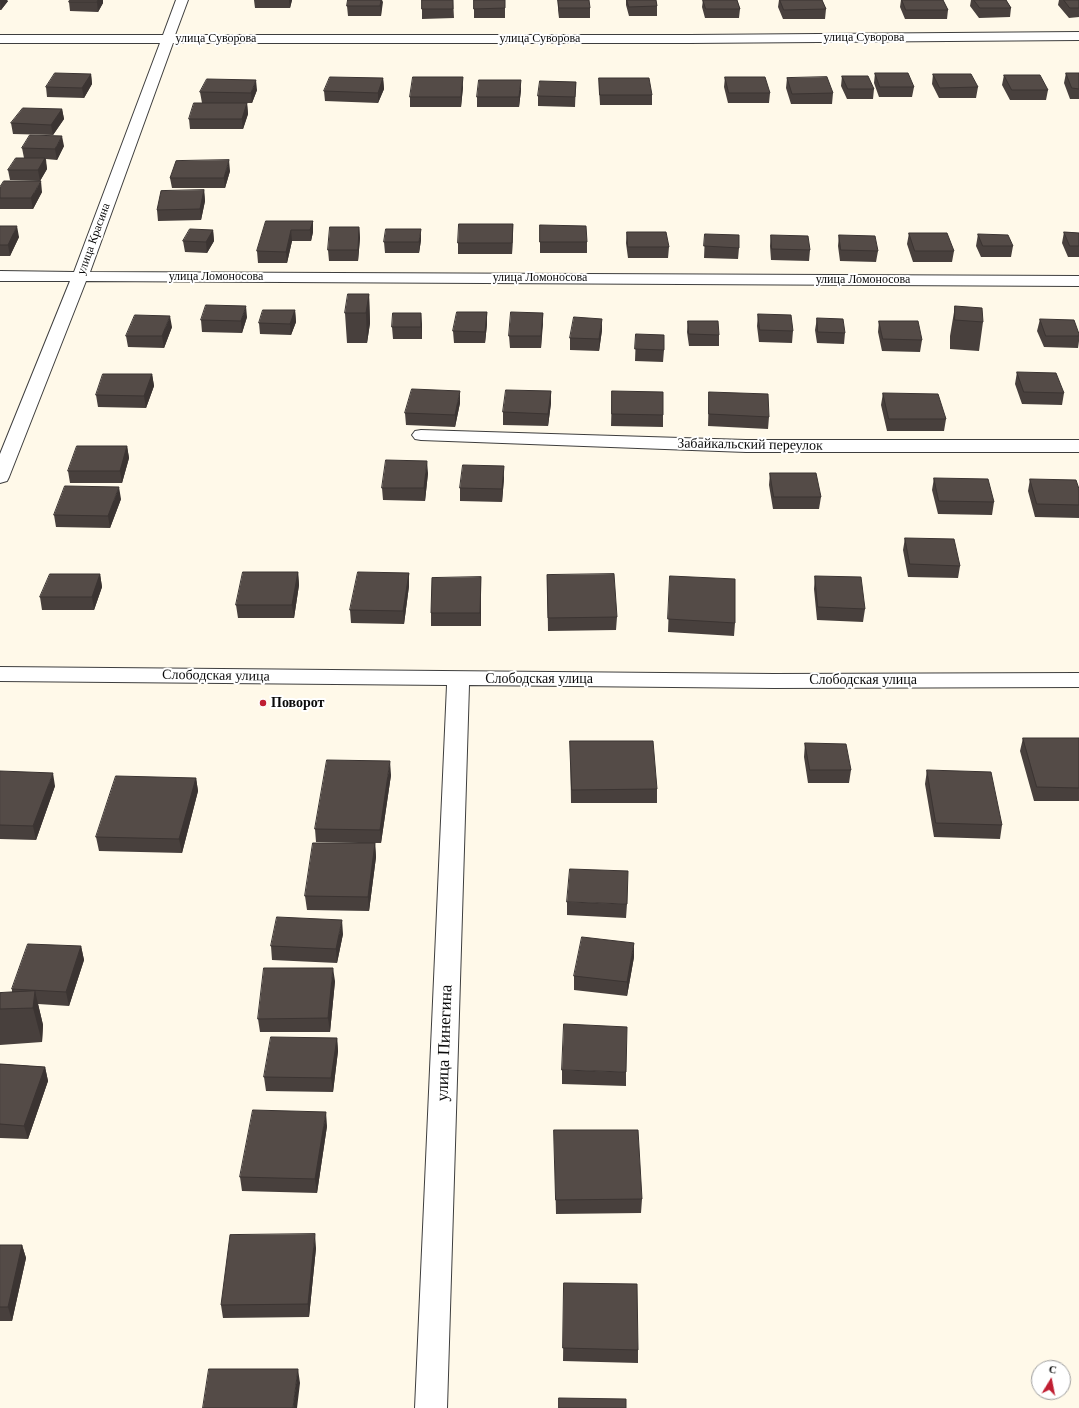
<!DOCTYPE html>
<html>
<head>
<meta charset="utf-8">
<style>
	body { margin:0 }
	#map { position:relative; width:1079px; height:1408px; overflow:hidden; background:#fff9e9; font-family:Georgia,serif }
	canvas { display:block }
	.north { position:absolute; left:1031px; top:1360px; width:40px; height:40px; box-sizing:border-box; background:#fff; border:1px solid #9d9d9d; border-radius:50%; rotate:10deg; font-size:11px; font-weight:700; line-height:16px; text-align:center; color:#0b0b0b }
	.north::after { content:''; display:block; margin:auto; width:14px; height:18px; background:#c01e32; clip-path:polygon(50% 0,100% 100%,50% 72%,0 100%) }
</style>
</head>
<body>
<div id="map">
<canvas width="1079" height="1408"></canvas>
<div class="north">С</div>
</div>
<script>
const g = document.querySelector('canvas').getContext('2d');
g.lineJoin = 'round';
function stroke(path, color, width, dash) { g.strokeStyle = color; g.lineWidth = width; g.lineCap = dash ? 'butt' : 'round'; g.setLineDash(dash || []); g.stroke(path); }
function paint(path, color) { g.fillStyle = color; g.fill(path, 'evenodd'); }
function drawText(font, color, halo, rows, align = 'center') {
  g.font = font + ' Georgia,serif'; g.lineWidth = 4; g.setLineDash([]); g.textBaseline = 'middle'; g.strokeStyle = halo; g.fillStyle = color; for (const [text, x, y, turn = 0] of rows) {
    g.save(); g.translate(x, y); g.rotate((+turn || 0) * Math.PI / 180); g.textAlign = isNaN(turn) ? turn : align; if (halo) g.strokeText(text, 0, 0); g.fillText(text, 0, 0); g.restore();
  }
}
const minor = new Path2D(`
	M176 0H188L175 35H689L1079 32V40L689 43H173L90 272 1079 276V286L86 281 9 477 7 481 0 483V454L70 281H0V271L74 272 160 43H0V35H163Z
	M421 430 746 440H1079V452H746L421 440 415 439 412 435 415 431Z
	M0 667 774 674 1079 673V687L774 688 469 685 447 1408H415L447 685 0 681Z`);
const wall = new Path2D(`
	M0 0 8 1 1 10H0Z
	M70 0H103V3L98 12 70 11 69 2Z
	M254 0H292L290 8H255Z
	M348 0H382L381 16H348L347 6Z
	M453 0 454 18 422 19V9Z
	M474 0H505V18H474Z
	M558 0 590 8V18H559L558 10Z
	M626 0H656L657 6V16H629L626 5Z
	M703 0H737L740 9 739 18H705L702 7Z
	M779 0H822L826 9 825 19H783L778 7Z
	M901 0H943L948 10 947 19H905L900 7Z
	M971 0H1006L1011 8 1010 17 979 18 970 6Z
	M1059 0H1079V17L1069 18 1058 5Z
	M875 73 914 87 912 97H879L874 83Z
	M1066 73H1079V99H1070L1064 83Z
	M91 74 92 84 84 98 47 97 46 87Z
	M933 74 978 87 976 98H939L932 84Z
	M1004 75 1048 90 1046 100H1010L1002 85Z
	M842 76 874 89 873 99H847L841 86Z
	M725 77 770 93 769 103H728L724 87Z
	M383 78 384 89 378 103 325 101 324 91Z
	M599 78 652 95V105H600L599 88Z
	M787 78 833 93 832 104H791L786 88Z
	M576 82 575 107 538 106V96Z
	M463 87 461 107H410V97Z
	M257 90 252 103H202L200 92Z
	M521 90 519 107H477V97Z
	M247 103 248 114 243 129H190L189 119Z
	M62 109 64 119 53 135 13 134 11 123Z
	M64 146 57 160 46 159 47 169 40 181 10 180 8 170 24 158 22 148Z
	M230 171 225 188H172L170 178Z
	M204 190 205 201 201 220 158 221 157 210Z
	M42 192 33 209H0V198Z
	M266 221H313V232L311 241H292L287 263H258L257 251Z
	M513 224 512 254H458V243Z
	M540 225 587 242V253H540Z
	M0 226 19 237 10 256H0Z
	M359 227 360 238 358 261H329L328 250Z
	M213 230 214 241 207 253 185 252 183 241Z
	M627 232 669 247 668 258H628L626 243Z
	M1064 232 1079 233V257H1068L1062 243Z
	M909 233 954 251 952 262H913L907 244Z
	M705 234 739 248 738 259 704 258Z
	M978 234 1013 246 1011 257H981L976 246Z
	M771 235 810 250 809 261 771 260 770 246Z
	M839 235 878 251 876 262 840 261 838 246Z
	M421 240 419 253H385L384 242Z
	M369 294 370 323 367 343H347L345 313Z
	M955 306 983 322 979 351 950 349V336Z
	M295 310 296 322 291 335 260 334 259 323Z
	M487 312V324L485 343H454L453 331Z
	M543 313 541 348H510L509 336Z
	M758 314 793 331 792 343 759 342 757 326Z
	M247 317 242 333 202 332 201 320Z
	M817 318 845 333 844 344 817 343 815 330Z
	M1040 319 1079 334V341L1078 348 1044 347 1037 331Z
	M688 321 719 335V346H689L687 332Z
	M879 321 922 340 920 352 882 351 878 332Z
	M422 324V339H393L392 327Z
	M172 327 164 348 128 347 126 336Z
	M602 330 599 351 570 350V338Z
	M636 334 664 350 663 362 635 361Z
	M1017 372 1064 393 1062 405 1022 404 1015 384Z
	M152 374 154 386 146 408 98 407 96 395Z
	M551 391V403L548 426 503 425V412Z
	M612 391 663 415V427L611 426Z
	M709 392 769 417 768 429 708 426Z
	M883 393 946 419 944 431H887L881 405Z
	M460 403 455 427 406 425 405 413Z
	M127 446 129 458 122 483H70L68 471Z
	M428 473 425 501 383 500 382 488Z
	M770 473 821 497 819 509H773L769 485Z
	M504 478 502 502 460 501V488Z
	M934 478 994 502 992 515 938 514 932 490Z
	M1030 479 1079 489V518L1035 517 1028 491Z
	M121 499 110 528 56 527 54 515Z
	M905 538 960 566 958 578 908 577 903 550Z
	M298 572 299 585 294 618H238L236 605Z
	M409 573V586L404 624 351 623 350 610Z
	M100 574 102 587 94 610H42L40 597Z
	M547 575 617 617 616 630 548 631Z
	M670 576 735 623 734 636 668 632Z
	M815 576 865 609 863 622 817 620 814 589Z
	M481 577V626H431V613Z
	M1023 738H1079V801H1034L1020 751Z
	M570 741 657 789V803H571Z
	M805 743 851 770 849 783H808L804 757Z
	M927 770 1002 825 1000 839 934 837 925 784Z
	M0 771 55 786 36 840 0 839Z
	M391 775 381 843H375L376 857 369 911 307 910 305 896 359 843 316 842 315 829Z
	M196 778 198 791 182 853 99 851 96 837Z
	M567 902 627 904 626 918 567 915Z
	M343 934 337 963 272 960 271 946Z
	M81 946 84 960 69 1006 38 1004 43 1025 42 1042 0 1045V993L12 992V989Z
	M634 957 627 996 574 990V976Z
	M335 981 330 1032H260L258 1019Z
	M337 1038 338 1051 333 1092 266 1091 264 1077Z
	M0 1064 45 1067 48 1081 28 1139 0 1138Z
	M562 1070 626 1072V1086L562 1084Z
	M327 1126 317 1193 242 1191 240 1177Z
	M554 1130 642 1199 641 1213 556 1214Z
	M0 1245H22L26 1258 12 1321H0Z
	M316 1248 309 1317 223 1318 221 1305Z
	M564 1283 638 1350V1363L563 1361Z`);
const shadedWall = new Path2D(`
	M0 0H7L8 1 1 10Z
	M98 0H103V3L98 12 97 2Z
	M289 0H292L290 8Z
	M381 0H382L383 2 381 16 380 6Z
	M91 74 92 84 84 98 82 88Z
	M463 77V87L461 107V97Z
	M383 78 384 89 378 103V93Z
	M256 80 257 90 252 103 251 93Z
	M521 80V90L519 107V97Z
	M247 103 248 114 243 129 242 119Z
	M62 109 64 119 53 135 51 125Z
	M62 136 64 146 57 160 55 149Z
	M45 158 47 169 40 181 38 170Z
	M229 160 230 171 225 188 224 178Z
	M41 181 42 192 33 209 31 198Z
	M204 190 205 201 201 220 200 209Z
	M313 221V232L311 241 310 230Z
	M513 224V235L512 254V243Z
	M17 226 19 237 10 256 8 245Z
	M359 227 360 238 358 261V250Z
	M421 229V240L419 253V242Z
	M213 230 214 241 207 253 206 242Z
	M291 230 292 241 287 263 286 252Z
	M369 294 370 323 367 343 366 313Z
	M246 306 247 317 242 333 241 321Z
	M295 310 296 322 291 335 290 324Z
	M487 312V324L485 343V332Z
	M421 313 422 324V339L421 327Z
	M543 313V324L541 348V336Z
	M170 316 172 327 164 348 162 336Z
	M602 319V330L599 351V339Z
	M152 374 154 386 146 408 144 396Z
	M460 391V403L455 427V415Z
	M551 391V403L548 426V414Z
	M127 446 129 458 122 483 120 471Z
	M427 461 428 473 425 501 424 488Z
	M504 466V478L502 502V489Z
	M119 487 121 499 110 528 108 516Z
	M298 572 299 585 294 618 292 605Z
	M409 573V586L404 624 403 611Z
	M100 574 102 587 94 610 92 597Z
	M481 577V626L480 613Z
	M390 761 391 775 381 843 380 830Z
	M53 773 55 786 36 840 33 826Z
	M196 778 198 791 182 853 179 839Z
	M375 843 376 857 369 911 368 897Z
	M342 920 343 934 337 963 336 949Z
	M634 943V957L627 996V982Z
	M81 946 84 960 69 1006 66 992Z
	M333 968 335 981 330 1032 328 1018Z
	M35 991 43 1025 42 1042 33 1008Z
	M337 1038 338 1051 333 1092 331 1078Z
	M45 1067 48 1081 28 1139 24 1126Z
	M326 1112 327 1126 317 1193 315 1179Z
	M315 1234 316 1248 309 1317 308 1304Z
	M22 1245 26 1258 12 1321 8 1307Z
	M298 1369 300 1383 297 1408H293Z`);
const building = new Path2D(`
	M70 0H98L97 2H69Z
	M348 0H381L380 6H347Z
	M422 0H453V9H422Z
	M474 0H505V8L474 9Z
	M558 0H589L590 8H559Z
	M627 0H656L657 6 629 7Z
	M703 0H737L740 9H706Z
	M780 0H822L826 9 784 10Z
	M902 0H943L948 10H906Z
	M974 0H1006L1011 8H980Z
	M1064 0H1079V8H1070Z
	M55 73 91 74 82 88 46 87Z
	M875 73H908L914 87H880Z
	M1066 73H1079V89L1072 88Z
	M933 74H971L978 87 940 88Z
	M1004 75H1040L1048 90H1012Z
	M842 76H868L874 89H848Z
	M330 77 383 78 378 93 324 91Z
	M413 77H463L461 97H410Z
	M725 77H765L770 93H729Z
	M827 77 833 93 792 94 787 78Z
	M599 78H649L652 95H600Z
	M207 79 256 80 251 93 200 92Z
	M479 80H521L519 97H477Z
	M540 81 576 82 575 97 538 96Z
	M194 103H247L242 119H189Z
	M23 108 62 109 51 125 11 123Z
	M30 135 62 136 55 149 22 148Z
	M16 158H45L38 170H8Z
	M229 160 224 178H170L176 161Z
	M4 181H41L31 198H0V187Z
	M204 190 200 209 157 210 161 191Z
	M266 221H313L310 230H291L286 252 257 251Z
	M459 224H513L512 243H458Z
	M540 225 586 226 587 242H540Z
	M0 226H17L8 245H0Z
	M330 227H359L358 250H328Z
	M190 229 213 230 206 242 183 241Z
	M386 229H421L419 242H384Z
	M627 232H666L669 247H628Z
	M1064 232 1079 233V246H1070Z
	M909 233H947L954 251H915Z
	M705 234 739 235V248L704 246Z
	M978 234 1008 235 1013 246H983Z
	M771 235 808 236 810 250 772 249Z
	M839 235 875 236 878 251 841 250Z
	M348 294H369L366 313H345Z
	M206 305 246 306 241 321 201 320Z
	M955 306 982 308 983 322 955 320Z
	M263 310H295L290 324 259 323Z
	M457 312H487L485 332 453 331Z
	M511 312 543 313 541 336H509Z
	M393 313H421V327H392Z
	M758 314 791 315 793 331 760 330Z
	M135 315 170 316 162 336H126Z
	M574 317 602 319 599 339 570 338Z
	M817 318 843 319 845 333 818 332Z
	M1040 319 1074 320 1079 334V336H1046Z
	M688 321H718L719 335 689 334Z
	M879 321H918L922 340 883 339Z
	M636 334 664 335V350L635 349Z
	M1017 372 1056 373 1064 393 1024 392Z
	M103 374H152L144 396 96 395Z
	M412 389 460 391 455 415 405 413Z
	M506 390 551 391 548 414 503 412Z
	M612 391 663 392V415L612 414Z
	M709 392 768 394 769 417 709 414Z
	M883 393 938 394 946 419H889Z
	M77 446H127L120 471H68Z
	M386 460 427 461 424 488H382Z
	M463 465 504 466 502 489 460 488Z
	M770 473H816L821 497H774Z
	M934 478 988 479 994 502 939 501Z
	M1030 479 1076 480 1079 489V505L1037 504Z
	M65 486 119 487 108 516 54 515Z
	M905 538 954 539 960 566 910 564Z
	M243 572H298L292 605H236Z
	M358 572 409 573 403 611 350 610Z
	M50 574H100L92 597H40Z
	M614 574 617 617 548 618 547 575Z
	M670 576 735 579V623L668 619Z
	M815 576 861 577 865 609 818 607Z
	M481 577 480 613H431L432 578Z
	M1023 738H1079V788L1037 787Z
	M570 741H653L657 789 572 790Z
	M805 743 846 744 851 770H810Z
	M327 760 390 761 380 830 315 829Z
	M927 770 991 772 1002 825 936 823Z
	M0 771 53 773 33 826 0 825Z
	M116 776 196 778 179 839 96 837Z
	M313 843H375L368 897 305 896Z
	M570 869 628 871 627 904 567 902Z
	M277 917 342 920 336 949 271 946Z
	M582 937 634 943 627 982 574 976Z
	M28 944 81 946 66 992 12 989Z
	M264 968H333L328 1018 258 1019Z
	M35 991 33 1008 0 1009V993Z
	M564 1024 627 1027 626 1072 562 1070Z
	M271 1037 337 1038 331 1078 264 1077Z
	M0 1064 45 1067 24 1126 0 1124Z
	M253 1110 326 1112 315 1179 240 1177Z
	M554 1130H638L642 1199 556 1200Z
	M315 1234 308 1304 221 1305 230 1235Z
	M0 1245H22L8 1307H0Z
	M564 1283 637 1284 638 1350 563 1348Z
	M209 1369H298L293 1408H203Z
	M559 1398 626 1399V1408H559Z`);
const markers = [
	[263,703,4,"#c01e32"]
];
const farStreetnames = [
	["улица Суворова",864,38],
	["улица Суворова",216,39],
	["улица Суворова",540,39],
	["улица Красина",94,239,-70],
	["улица Ломоносова",216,277],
	["улица Ломоносова",540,278],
	["улица Ломоносова",863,280]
];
const streetNames = [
	["Забайкальский переулок",750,445,1],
	["Слободская улица",216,676,1],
	["Слободская улица",539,679],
	["Слободская улица",863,680]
];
const poiNames = [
	["Поворот",271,703]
];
const nearStreetnames = [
	["улица Пинегина",445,1043,-88]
];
stroke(minor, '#3e3e3e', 2);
paint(minor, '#fff');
paint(wall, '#48403d');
paint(shadedWall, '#3b3432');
paint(building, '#544b47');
stroke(building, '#3b3432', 1);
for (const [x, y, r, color] of markers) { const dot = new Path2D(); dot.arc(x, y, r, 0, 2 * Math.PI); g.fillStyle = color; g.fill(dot); stroke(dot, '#fff', 1.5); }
drawText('12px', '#0b0b0b', '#fff', farStreetnames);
drawText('14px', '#0b0b0b', '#fff', streetNames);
drawText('bold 14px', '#0b0b0b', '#fff', poiNames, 'left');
drawText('17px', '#0b0b0b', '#fff', nearStreetnames);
</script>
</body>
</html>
